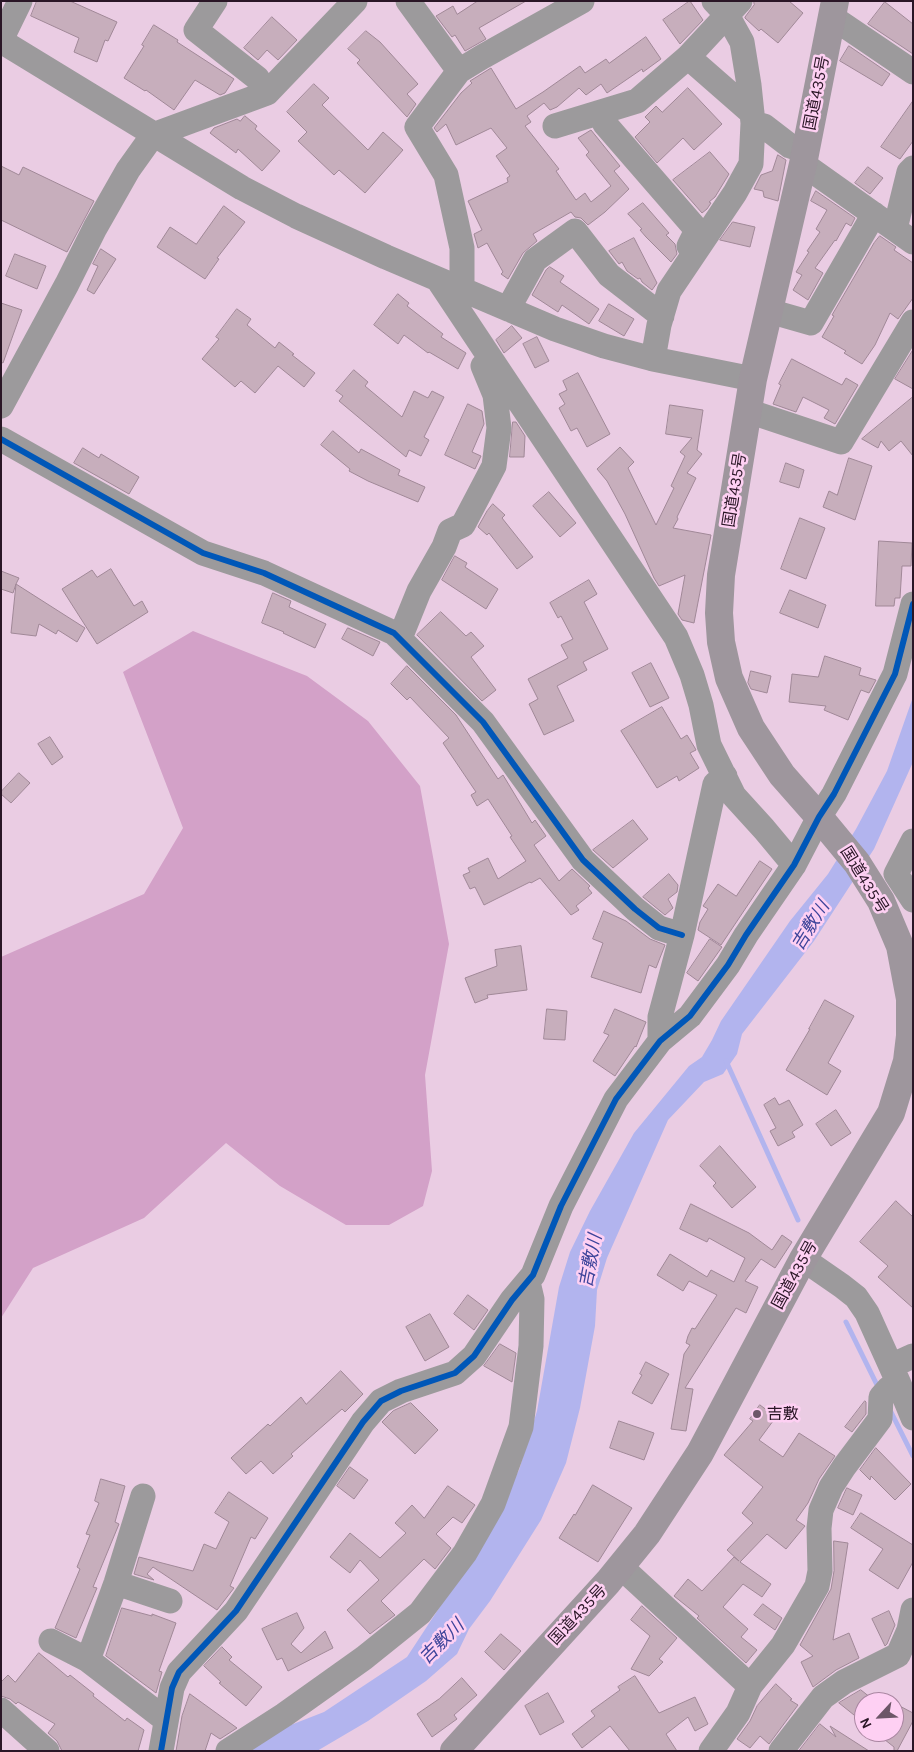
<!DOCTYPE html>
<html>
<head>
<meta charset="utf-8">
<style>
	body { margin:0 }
	#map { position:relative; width:914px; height:1752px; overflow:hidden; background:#eacce3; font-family:Karla,sans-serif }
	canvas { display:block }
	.frame { position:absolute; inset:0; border:2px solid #2a1626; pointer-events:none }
	.north { position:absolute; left:854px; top:1692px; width:50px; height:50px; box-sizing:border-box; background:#fed0f3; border:1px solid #a986a1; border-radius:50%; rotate:245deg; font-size:14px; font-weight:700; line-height:20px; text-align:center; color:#2a1626 }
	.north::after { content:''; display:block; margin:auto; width:18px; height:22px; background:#6d5668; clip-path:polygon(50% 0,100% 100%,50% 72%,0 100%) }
</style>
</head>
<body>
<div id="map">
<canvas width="914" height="1752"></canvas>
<div class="frame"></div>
<div class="north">N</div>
</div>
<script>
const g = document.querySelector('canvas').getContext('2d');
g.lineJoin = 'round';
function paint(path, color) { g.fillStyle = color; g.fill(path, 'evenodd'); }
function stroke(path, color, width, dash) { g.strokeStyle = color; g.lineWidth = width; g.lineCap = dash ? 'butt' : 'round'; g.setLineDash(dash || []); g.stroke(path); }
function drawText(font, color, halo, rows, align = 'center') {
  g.font = font + ' Karla,"Noto Sans JP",sans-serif'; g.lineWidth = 5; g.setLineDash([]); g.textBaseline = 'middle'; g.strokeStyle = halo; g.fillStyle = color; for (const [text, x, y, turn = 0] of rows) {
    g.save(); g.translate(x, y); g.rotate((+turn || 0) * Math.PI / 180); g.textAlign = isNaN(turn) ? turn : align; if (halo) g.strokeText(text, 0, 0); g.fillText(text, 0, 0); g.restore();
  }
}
const forest = new Path2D(`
	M193 631 307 676 368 721 420 786 449 944 425 1075 432 1171 423 1206 389 1225H346L280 1186 226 1143 144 1218 33 1268 1 1318V957L144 894 183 828 123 672Z`);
const water = new Path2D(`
	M913 697V762L874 849 814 941 742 1034 737 1054 723 1074 704 1082 668 1120 607 1258 597 1290 595 1326 580 1408 566 1463 541 1520 490 1601 469 1629 457 1654 426 1681 368 1721 317 1751H245L283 1728 324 1712 407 1657 462 1573 519 1470 537 1411 559 1287 570 1252 590 1211 634 1133 689 1066 702 1057 712 1040 721 1021 790 921 828 874 856 829 887 771Z`);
const stream = new Path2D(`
	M726 1061 798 1220
	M846 1322 879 1389
	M890 1410 913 1456`);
const building = new Path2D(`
	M37 1H70L117 22 108 41 105 40 97 62 74 52 79 38 31 16Z
	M478 1H526L479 28 486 39 465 51 455 35 452 37 436 16 453 6 457 14Z
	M690 1 703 20 680 44 663 20Z
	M754 1H789L803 13 778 43 761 29 759 31 745 18V17L754 5Z
	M885 2 913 24V54L868 24Z
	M272 17 297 40 278 60 267 50 258 60 244 48Z
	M154 25 178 40 177 42 234 79 225 93 220 95 195 80 174 110 146 90 145 91 124 78 144 46 142 45Z
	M366 31 380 42 418 84 407 94 416 104 407 117 357 63 360 60 348 49Z
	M646 37 661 59 643 72 642 69 607 93 601 84 586 95 579 88 557 107 550 110 544 103 527 116 531 122 525 126 559 169 556 171 576 200 585 193 591 202 611 186 586 155 589 152 578 138 591 130 620 166 614 171 629 189 605 212 588 225 581 218 575 217 571 212 533 234 537 241 523 253 508 279 501 274 503 272 487 243 478 248 474 234 482 230 468 201 508 182 507 178 510 176 496 156 507 148 491 128 456 145 446 124 437 132 434 128 461 93 472 83 470 81 491 68 516 109 543 92 580 66 585 73 606 59 609 63Z
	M849 46 890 74 882 86 840 61Z
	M314 84 329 98 322 105 368 150 383 132 403 150 365 193 339 170 334 175 298 141 307 132 287 112Z
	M688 88 722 124 694 150 683 138 657 163 635 137 650 122 645 117 656 106 662 112Z
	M913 101V141L900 159 881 147Z
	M245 116 257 126 255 129 280 151 262 171 238 149 236 153 210 133 214 128 237 119 240 121Z
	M710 152 729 174 715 197 709 202 711 203 707 209 702 213 673 180Z
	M778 155 786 160 778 201 764 197 763 191 754 189 761 175 772 171Z
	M1 166 19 175 23 167 94 201 67 252 1 220Z
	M868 167 883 178 870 194 855 183Z
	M816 191 855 218 851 226 846 223 836 241 835 240 815 268 823 273 808 300 793 290 802 275 796 272 809 252 807 251 820 232 816 229 827 210 811 201Z
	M643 203 669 233 666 235 675 244 677 254 671 262 646 237 640 230 642 229 628 214Z
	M224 206 245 222 217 258 219 259 205 279 157 247 170 227 196 244Z
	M733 222 755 227 750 247 720 240Z
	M880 236 896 247 894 250 913 263V298L898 319 890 313 875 345 862 364 844 353 846 351 822 337 834 316 832 315 874 243Z
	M634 238 657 283 652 290 642 282 640 278 638 279 627 271 622 262 619 264 609 251Z
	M101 249 116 259 94 294 87 290 98 266 93 264Z
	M15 254 46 266 37 289 6 276Z
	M550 267 564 276 560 282 599 309 589 324 562 305 558 312 532 295 546 270Z
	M398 294 409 303 407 306 443 334 441 337 466 353 458 369 429 352 428 353 404 335 398 344 374 325Z
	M1 303 22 310 3 363 1 362Z
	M609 304 634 319 624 336 599 321Z
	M237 309 251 319 247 325 275 348 279 342 294 354 292 355 315 373 304 387 278 366 255 393 241 381 235 387 202 359 219 339 216 337Z
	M512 326 522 338 504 353 496 340Z
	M537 337 549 361 535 368 523 344Z
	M913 350V389L895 379Z
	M792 359 842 385 846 378 858 385 835 424 824 418 829 410 803 397 796 412 773 404 781 385 779 384Z
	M354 370 368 382 365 386 402 417 414 391 428 398 432 391 444 397 424 437 429 440 421 456 409 450 406 457 339 401 343 396 336 391Z
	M578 373 610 434 587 447 577 428 571 431 559 408 565 404 559 394 567 390 563 381Z
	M913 397V456L901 441 889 451 881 441 878 448 862 439Z
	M468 404 482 411 484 424 472 452 481 456 475 469 445 455Z
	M670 405 703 410 697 450 702 454 687 473 696 478 677 517 678 519 673 528 711 535 694 623 682 620 678 614 685 575 659 586 654 578 625 514 607 481 597 469 620 447 634 462 628 468 656 525 674 488 671 486 685 456 680 452 692 438 666 434Z
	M513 422H516L525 436 524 457H510Z
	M333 431 359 453 361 449 400 470 398 475 425 487 418 502 368 481 349 471 350 469 321 445Z
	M83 448 99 458 101 454 139 477 129 494 74 463Z
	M849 458 872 466 855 520 823 507 829 491 837 495Z
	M786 463 804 470 799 488 780 482Z
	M549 492 576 523 560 537 533 506Z
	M493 504 505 515 502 518 533 557 517 569 489 533 487 535 478 527 487 511Z
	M800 518 825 528 806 579 781 569Z
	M879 541 912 543 911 566H902L900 598H895L894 606H876Z
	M455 556 467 563 465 567 498 589 486 609 442 580Z
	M111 569 134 606 142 601 148 612 97 644 62 589 92 570 97 577Z
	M1 571 19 578 16 584 85 628 77 642 58 630 56 634 39 624 36 636 11 633 16 584 13 593 1 589Z
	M589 580 597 594 584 602 608 649 583 662 587 670 557 686 574 721 544 735 529 704 538 699 528 679 568 658 561 645 573 639 561 616 558 618 550 603Z
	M790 590 826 605 818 628 780 613Z
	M273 593 291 601 289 607 326 624 315 648 283 633 284 632 262 623Z
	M441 612 466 636 471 632 484 646 471 657 496 690 482 701 417 635Z
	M348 628 380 642 373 656 342 639Z
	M825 656 861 668 859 675 876 680 869 693 861 690 848 720 824 710 826 706 789 702 792 674 818 677Z
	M651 663 669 698 650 707 632 673Z
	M407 666 456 715 498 779 503 775 532 823 535 820 546 836 534 845 559 881 572 869 590 886 588 888 592 893 576 906 579 910 571 915 540 878 531 883 530 882 484 905 475 887 470 889 463 875 470 872 468 868 488 858 498 879 526 861 510 837 512 836 488 799 477 806 471 795 476 792 443 743 449 738 410 697 407 700 391 684Z
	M751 671 771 676 767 693 751 689 748 683Z
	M662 707 681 739 687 735 695 748 696 750 690 753 699 768 679 781 677 776 657 788 621 731Z
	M50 737 63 757 52 765 38 744Z
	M19 773 30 783 11 803 1 794V792Z
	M633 820 648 839 613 868 593 850Z
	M760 861 772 869 721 945 698 930 700 922 708 909 703 906 718 884 736 896Z
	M669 874 678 885 677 892 668 899 673 908 665 915 643 897Z
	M604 911 626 921 650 939 665 945 656 968 649 965 641 993 591 977 603 943 593 939Z
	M710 939 722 947 698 981 687 973Z
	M521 946 527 990 487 995 488 998 475 1003 465 978 497 966 495 950Z
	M825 1000 854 1016 828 1063 841 1071 827 1095 786 1070 810 1029H809Z
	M547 1009 567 1011 565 1040 544 1039Z
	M615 1009 646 1022 636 1047 635 1046 615 1076 593 1061 609 1035 604 1033Z
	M775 1098 779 1105 789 1100 803 1125 792 1132 795 1137 778 1146 770 1131 776 1128 764 1105Z
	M836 1110 851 1133 831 1146 816 1124Z
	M720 1146 756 1187 732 1208 713 1186 716 1183 700 1166Z
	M896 1201 913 1217V1308L878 1277 888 1266 860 1242Z
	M691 1204 749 1233 772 1250 782 1235 792 1242 775 1268 761 1259 745 1281 758 1287 746 1313 736 1308 685 1388 693 1389 686 1431 671 1429 684 1354 690 1345 686 1343 688 1336 692 1328 695 1329 717 1295 689 1281 683 1291 657 1275 670 1254 707 1277 711 1270 734 1282 745 1258 709 1238 707 1242 680 1229Z
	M468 1295 488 1310 474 1330 454 1314Z
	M430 1314 449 1347 425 1361 406 1327Z
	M500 1344 516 1353 512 1382 484 1366Z
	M646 1362 669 1374 652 1404 632 1393 642 1375 640 1374Z
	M341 1371 363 1394 345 1412 342 1409 291 1454 293 1456 273 1474 261 1461 246 1474 231 1458 268 1424 270 1426 301 1397 306 1404Z
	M865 1401 866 1402V1414L852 1432 845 1427Z
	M411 1403 438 1430 415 1454 382 1422 393 1411Z
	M760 1405 776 1417 759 1440 783 1457 799 1433 835 1456 819 1479 808 1503 796 1520 805 1526 786 1549 767 1534 740 1562 771 1584 762 1597 743 1584 723 1607 748 1629 741 1637 757 1650 746 1663 697 1618 699 1616 674 1596 688 1579 702 1591 734 1557 739 1561 727 1550 753 1523 742 1513 763 1487 724 1455 753 1421 750 1419Z
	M619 1421 654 1433 644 1460 610 1448Z
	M876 1448 911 1484 895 1500 871 1476 870 1480 860 1470Z
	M350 1467 368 1480 354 1499 337 1486Z
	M101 1479 125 1486 115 1522 119 1524 93 1587 97 1588 76 1638 55 1628 80 1569 77 1567 90 1535 86 1534 99 1503 95 1501Z
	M593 1485 632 1508 598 1562 559 1538 574 1514 575 1515Z
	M448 1486 475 1505 462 1523 453 1517 436 1534 451 1548 435 1569 424 1559 381 1601 395 1615 370 1634 347 1610 379 1580 360 1560 350 1573 330 1557 350 1533 380 1558 406 1533 395 1523 412 1505 424 1518Z
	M847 1488 862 1495 853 1515 838 1508Z
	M229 1492 268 1518 255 1539 251 1537 230 1586 234 1588 217 1610 153 1567 147 1574 154 1580 134 1574 139 1557 193 1571 204 1544 216 1549 229 1522 215 1513Z
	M861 1513 913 1545V1562L898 1589 869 1570 883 1549 851 1528Z
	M834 1541 848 1543 833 1640 849 1633 859 1658 836 1670 813 1687 801 1662 813 1656 800 1645 831 1589 834 1571Z
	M763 1604 782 1618 775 1630 754 1615Z
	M642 1606 677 1638 659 1659 663 1662 649 1676 631 1669 650 1636 631 1620Z
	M122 1608 152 1616V1614L176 1623 159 1671 162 1672 156 1693 106 1656Z
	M889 1611 895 1625 887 1644 885 1646 872 1619Z
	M297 1613 304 1628 291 1644 301 1653 325 1631 333 1648 288 1671 282 1658 277 1660 262 1629Z
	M501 1634 521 1651 504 1670 485 1652Z
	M222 1647 232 1657 229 1660 262 1687 246 1706 219 1683 221 1682 204 1666Z
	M39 1653 68 1677 70 1675 94 1694 93 1696 125 1721 127 1718 144 1730 138 1751H62L57 1741 48 1733 55 1724 18 1702 16 1704 10 1699 1 1696V1682L8 1675 15 1682Z
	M635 1676 659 1713 695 1697 708 1724 695 1731 688 1717 666 1734 677 1751H630L610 1726 582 1748 572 1734 595 1716 591 1711 620 1690 618 1687Z
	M462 1678 477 1695 454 1715 457 1719 432 1737 417 1714 439 1699Z
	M776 1684 792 1699 790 1700 798 1705 769 1744 760 1736 750 1748 737 1739 750 1721 757 1706Z
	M861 1690 876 1702H864V1723L839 1703Z
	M548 1693 564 1722 540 1735 525 1706Z
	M190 1694 237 1728 220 1739 211 1733 205 1751H176L182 1716Z
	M894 1703 913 1713V1721L897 1751H894V1747L875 1732H894Z
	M820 1724 836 1737 830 1726 869 1751H799Z`);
const minor = new Path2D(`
	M215 1 196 30 257 78 267 93
	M408 1 459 71
	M832 17 913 72
	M1 40 20 1
	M1 41 242 188 296 216 386 257 555 329 604 346 653 359 753 379
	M688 57 752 113
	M599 113 605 124 697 230 689 246
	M753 123 764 126 790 146 805 151
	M555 126 637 101 688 57 740 1
	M803 164 913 242
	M895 229 909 172 913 168
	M439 281 676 637 692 675 701 705 709 745 734 796 764 829 794 865
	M462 290V248L446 175 417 127 459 71 482 57 582 1
	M508 309 535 260 575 231 609 275 662 316
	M769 311 811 323 874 214
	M653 359 659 325 669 291 735 193 751 164 753 123 749 85 742 42 727 15 714 1
	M1 406 67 284 95 228 128 170 153 135 267 93 355 1
	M748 411 841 442 913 322
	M1 439 203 553 264 573 394 633 483 722 583 860 635 909 659 928 682 935
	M400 638 419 591 444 547 450 531 463 525 494 466 499 428 495 395 483 366
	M913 841 896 874 913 900
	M660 1041V1017L682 935 715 784 725 776
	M803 1259 842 1286 856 1297 867 1313 899 1384 913 1418
	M891 1366 913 1356
	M621 1567 750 1686
	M116 1583 170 1601
	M51 1641 88 1660 166 1720
	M88 1660 116 1583 143 1496
	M1 1710 47 1751
	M161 1751 172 1688 179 1672 236 1611 363 1422 381 1401 401 1391 455 1373 474 1356 512 1300 533 1275 561 1206 616 1099 660 1041 690 1016 728 965 746 935 794 865 819 817 834 794 895 674 913 604
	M228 1751 284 1715 364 1658 420 1613 465 1553 493 1504 521 1427 531 1346 532 1299 528 1282
	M711 1751 738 1713 750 1686 783 1645 817 1586 820 1571 819 1528 821 1510 831 1487 844 1467 880 1419 881 1397 889 1388 899 1384
	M781 1751 823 1697 844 1682 898 1655 909 1630 913 1610`);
const highway = new Path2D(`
	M454 1751 608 1582 647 1534 700 1453 803 1259 891 1113 907 1061 910 1036V999L900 946 881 901 857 863 819 817 782 775 751 728 729 678 721 642 719 613 721 575 753 379 803 164 835 1`);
const cycleway = new Path2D(`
	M1 439 203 553 264 573 394 633 483 722 583 860 635 909 659 928 682 935
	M161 1751 172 1688 179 1672 236 1611 363 1422 381 1401 401 1391 455 1373 474 1356 512 1300 533 1275 561 1206 616 1099 660 1041 690 1016 728 965 746 935 794 865 819 817 834 794 895 674 913 604`);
const markers = [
	[757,1414,5,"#6d5668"]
];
const streetNames = [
	["国道435号",817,93,-79],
	["国道435号",735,490,-81],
	["国道435号",864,880,58],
	["国道435号",795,1275,-61],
	["国道435号",578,1615,-47]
];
const poiNames = [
	["吉敷",767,1414]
];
const waterNames = [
	["吉敷川",811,926,-58],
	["吉敷川",591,1261,-79],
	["吉敷川",442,1642,-45]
];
paint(forest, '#d3a1c8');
paint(water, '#b2b4ee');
stroke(stream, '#b2b4ee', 5);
paint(building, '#c7aebc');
stroke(building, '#a08897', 1);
stroke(minor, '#9c9a9c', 25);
stroke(highway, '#9e969d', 28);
stroke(cycleway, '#0057b8', 6);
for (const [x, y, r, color] of markers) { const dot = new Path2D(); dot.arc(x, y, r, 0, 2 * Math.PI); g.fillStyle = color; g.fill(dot); stroke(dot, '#fed0f3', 2); }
drawText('16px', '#2a1626', '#fed0f3', streetNames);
drawText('16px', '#2a1626', '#fed0f3', poiNames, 'left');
drawText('italic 18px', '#3d449a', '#fed0f3', waterNames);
</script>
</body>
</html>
